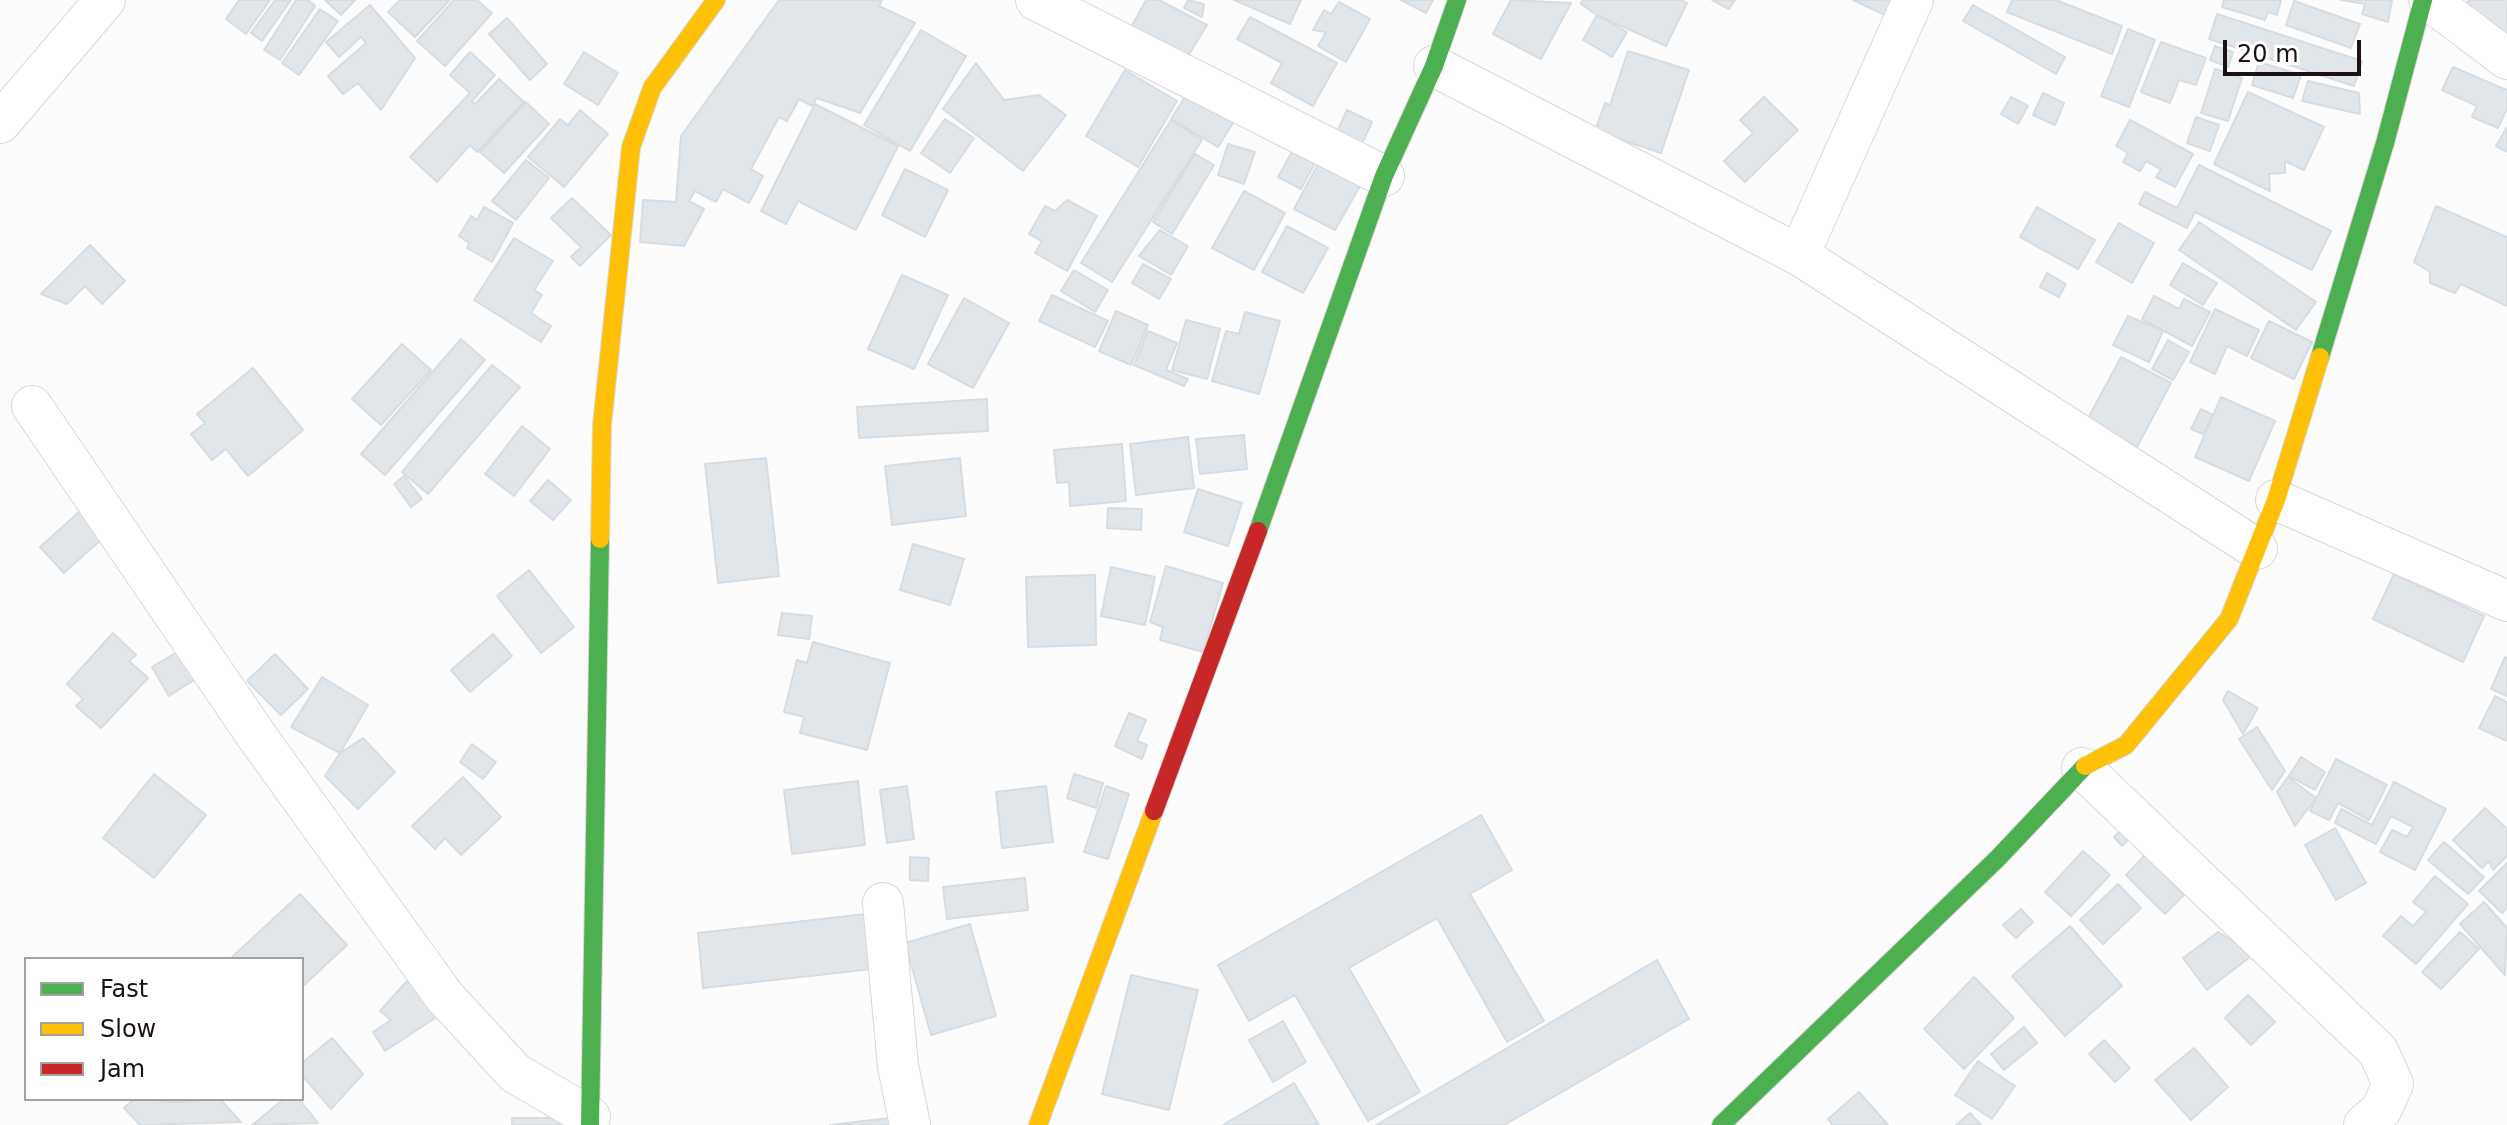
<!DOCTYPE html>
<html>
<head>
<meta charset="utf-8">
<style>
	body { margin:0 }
	#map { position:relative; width:2507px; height:1125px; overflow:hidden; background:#fcfcfc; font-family:"DejaVu Sans",sans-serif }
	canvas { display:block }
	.legend { position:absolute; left:24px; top:957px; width:280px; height:144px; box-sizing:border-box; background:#fff; border:2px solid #a5a0a1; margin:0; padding:10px 14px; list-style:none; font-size:24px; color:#1d1213 }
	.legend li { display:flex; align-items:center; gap:16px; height:40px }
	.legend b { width:40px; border:2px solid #a5a0a1 }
	.scale { position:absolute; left:2223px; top:40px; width:138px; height:36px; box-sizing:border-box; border:4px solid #1d1213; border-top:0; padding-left:10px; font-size:24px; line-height:28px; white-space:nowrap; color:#1d1213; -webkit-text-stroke:6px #fff; paint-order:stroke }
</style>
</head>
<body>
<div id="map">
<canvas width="2507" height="1125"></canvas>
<ul class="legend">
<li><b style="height:10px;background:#4caf50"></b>Fast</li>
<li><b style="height:10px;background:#ffc107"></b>Slow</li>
<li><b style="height:10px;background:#c62828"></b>Jam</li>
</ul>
<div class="scale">20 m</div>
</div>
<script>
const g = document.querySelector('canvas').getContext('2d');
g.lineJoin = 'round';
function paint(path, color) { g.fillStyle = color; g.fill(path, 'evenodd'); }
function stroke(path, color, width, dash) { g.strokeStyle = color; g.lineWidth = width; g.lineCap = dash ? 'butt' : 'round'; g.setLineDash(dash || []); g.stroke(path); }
const building = new Path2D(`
	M239 0H270L246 34 226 19Z
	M275 0H291L262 41 251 33Z
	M296 0H308L315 6 280 60 264 50Z
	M325 0H355L341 15Z
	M400 0H450L415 37 388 12Z
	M454 0H477L492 13 445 66 417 41Z
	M779 0H882L879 6 915 23 860 113 817 98 812 106 799 99 787 121 779 117 751 169 763 176 749 203 723 189 716 202 695 191 689 201 704 209 684 246 640 242 643 200 676 202 681 136Z
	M1146 0H1159L1207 25 1183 64 1127 35Z
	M1188 0 1204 4 1202 17 1184 8Z
	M1234 0H1301L1290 24Z
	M1401 0H1433L1426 13Z
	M1511 0 1571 3 1541 59 1493 34Z
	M1583 0H1681L1687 3 1666 46 1597 15 1581 4Z
	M1712 0H1735L1729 9Z
	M1853 0H1894L1887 16Z
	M2012 0H2056L2122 26 2112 54 2007 12Z
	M2224 0H2281L2277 15 2268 12 2265 20 2222 7Z
	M2341 0H2392L2388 22 2362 14 2365 4Z
	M2469 0H2507V46L2458 22Z
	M2294 1 2360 24 2351 48 2286 25Z
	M1339 2 1370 19 1346 62 1318 46 1326 32 1313 30 1324 10 1331 14Z
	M370 5 415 58 381 110 358 83 343 94 328 76 366 43 361 37 339 57 326 42Z
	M1973 5 2065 57 2056 74 1963 21Z
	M320 9 338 21 299 75 282 63Z
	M2217 14 2362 61 2354 86 2209 39Z
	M1597 15 1627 32 1612 57 1583 40Z
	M1250 17 1337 63 1313 106 1271 83 1282 63 1237 39Z
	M507 18 547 64 530 80 489 34Z
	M2128 29 2155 40 2129 107 2101 96Z
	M921 30 966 56 910 151 864 125Z
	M2161 42 2206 58 2196 85 2179 80 2170 103 2141 92Z
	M2215 46 2233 52 2228 67 2210 60Z
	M1628 51 1689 70 1661 153 1595 131 1605 103 1610 105Z
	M470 52 495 75 472 101 475 104 499 79 524 102 477 152 470 145 437 182 410 157 470 93 450 75Z
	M584 52 618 73 598 105 564 84Z
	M2259 62 2301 75 2293 98 2252 85Z
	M976 63 1004 100 1039 95 1066 115 1023 171 943 109Z
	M2453 67 2507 90V109L2498 128 2472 117 2477 106 2442 90Z
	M2215 69 2242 78 2228 121 2201 113Z
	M1125 70 1177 101 1138 167 1086 136Z
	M2308 81 2359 93 2360 114 2302 101Z
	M1188 92 1235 120 1218 147 1171 119Z
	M2248 92 2324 127 2304 170 2285 161V173L2269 174 2270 191 2214 164Z
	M2043 93 2064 103 2055 125 2033 115Z
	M1764 97 1798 130 1745 182 1724 161 1753 133 1740 120Z
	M2011 97 2028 106 2018 124 2001 114Z
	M526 102 549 124 504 173 480 152Z
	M815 104 898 146 856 230 798 201 786 224 761 211Z
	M580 110 608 134 564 187 528 157 560 119 568 125Z
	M1347 110 1372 122 1362 144 1337 132Z
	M2196 117 2219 125 2210 151 2187 143Z
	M945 119 974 138 950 173 921 153Z
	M1171 120 1202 140 1112 282 1081 263Z
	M2130 120 2193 154 2175 187 2156 177 2161 169 2146 161 2140 171 2123 162 2128 153 2116 146Z
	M2507 127V152L2496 146Z
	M1228 144 1255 152 1244 184 1218 175Z
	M1293 150 1315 163 1301 189 1278 177Z
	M1195 154 1214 165 1172 234 1153 222Z
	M526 160 549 178 516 220 492 201Z
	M1318 164 1360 186 1335 230 1294 209Z
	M2199 165 2331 231 2312 270 2195 212 2187 228 2139 204 2145 192 2177 208Z
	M905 169 948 190 925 237 882 215Z
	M1244 191 1285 213 1254 270 1212 248Z
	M572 198 611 235 580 266 571 257 581 247 551 218Z
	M1067 200 1097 216 1067 271 1035 253 1042 241 1029 234 1045 206 1055 211Z
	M2436 206 2507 237V306L2461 284 2455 293 2430 283V272L2414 262Z
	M484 207 513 223 492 262 467 248 469 243 459 236 471 216 477 220Z
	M2037 207 2095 240 2078 269 2020 237Z
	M2199 222 2316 302 2296 330 2179 250Z
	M2119 223 2154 243 2132 283 2096 262Z
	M1287 226 1328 248 1303 293 1262 272Z
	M1160 230 1188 246 1171 275 1139 256Z
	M514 238 553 261 534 290 542 295 531 313 551 326 541 342 474 300Z
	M90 245 125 281 102 304 85 286 67 304 41 294Z
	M2183 263 2217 283 2203 305 2170 285Z
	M1143 264 1171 279 1159 299 1132 283Z
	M1074 270 1108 290 1095 312 1061 291Z
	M2047 273 2066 284 2059 297 2040 287Z
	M902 275 948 295 914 369 868 349Z
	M1052 295 1108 321 1095 347 1039 321Z
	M2154 296 2179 309 2184 299 2210 312 2192 346 2142 319Z
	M964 298 1009 323 973 388 928 364Z
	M2215 309 2259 330 2247 356 2227 346 2215 374 2190 362Z
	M1116 311 1148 325 1131 365 1099 351Z
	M1245 312 1280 321 1259 394 1212 381 1226 331 1239 334Z
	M2128 316 2163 331 2149 362 2113 345Z
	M1186 320 1220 329 1207 379 1172 370Z
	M2269 321 2312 342 2294 379 2251 358Z
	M1148 331 1177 343 1166 370 1188 379 1184 386 1134 365Z
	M461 339 485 360 385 475 361 454Z
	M2168 340 2189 352 2173 380 2152 369Z
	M402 344 431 370 381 425 352 399Z
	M2121 357 2171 383 2136 449 2086 422Z
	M492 365 520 387 428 494 402 472Z
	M253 368 303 430 248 476 226 449 212 460 191 434 205 423 197 414Z
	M2221 397 2275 421 2249 481 2195 457Z
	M987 399 988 431 859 438 857 407Z
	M2201 409 2213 415 2203 434 2191 429Z
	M522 426 550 449 514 496 485 474Z
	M1244 435 1247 469 1200 474 1196 439Z
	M1188 437 1194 488 1136 495 1130 444Z
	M1122 444 1126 501 1070 506 1069 482 1057 483 1054 450Z
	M766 458 779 576 718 583 705 464Z
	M960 458 966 516 892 525 885 466Z
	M404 476 422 499 411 507 394 484Z
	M548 480 571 500 553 520 530 501Z
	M1198 489 1242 503 1228 546 1184 532Z
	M1108 508 1142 509 1141 530 1107 528Z
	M80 511 104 537 64 573 40 547Z
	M913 544 964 559 950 605 900 590Z
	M1166 566 1223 583 1203 652 1160 640 1163 627 1150 622Z
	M1111 567 1155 577 1145 625 1101 616Z
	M529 570 574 627 541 653 497 596Z
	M2394 574 2484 616 2463 662 2373 619Z
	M1095 575 1096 645 1028 647 1026 577Z
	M782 613 812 616 809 639 778 635Z
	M113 633 136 655 129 661 148 678 101 728 76 706 83 699 67 684Z
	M493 634 512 656 470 692 451 670Z
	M813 642 890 663 867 750 800 733 804 717 784 712 797 660 807 663Z
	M177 652 194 680 169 696 152 667Z
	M275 654 308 689 281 715 247 681Z
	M2505 657 2507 658V696L2491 689Z
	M322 677 368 705 340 753 291 727Z
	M2228 691 2258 708 2243 734 2223 700Z
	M2495 696 2507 702V741L2479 728Z
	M1129 713 1146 720 1137 741 1147 745 1142 759 1115 746Z
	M2257 727 2285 771 2272 790 2239 739Z
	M363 738 395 772 358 809 325 776 340 753Z
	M472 744 496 762 483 779 460 762Z
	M2301 757 2325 772 2315 790 2289 776Z
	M2336 759 2387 785 2369 820 2338 803 2329 820 2310 811Z
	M154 774 206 815 154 878 103 838Z
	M1074 774 1103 783 1096 808 1067 798Z
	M463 777 501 817 461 855 445 838 435 849 412 826Z
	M2288 777 2316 798 2295 826 2277 792Z
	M858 781 865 845 792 854 784 790Z
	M2394 782 2446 809 2415 870 2380 852 2392 830 2407 837 2413 827 2391 816 2376 844 2335 823 2341 809 2372 825Z
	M907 786 914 839 887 843 880 790Z
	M1046 786 1053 842 1002 848 996 792Z
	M1106 786 1129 794 1108 859 1084 852Z
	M2485 808 2507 829V856L2493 870 2489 861 2482 868 2453 840Z
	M1481 815 1512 870 1470 894 1544 1021 1507 1042 1437 918 1349 968 1420 1092 1368 1121 1295 995 1249 1021 1218 965Z
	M2125 826 2134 835 2122 846 2114 837Z
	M2335 828 2366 883 2336 900 2305 845Z
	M2444 842 2484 877 2468 894 2428 860Z
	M2083 851 2110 875 2071 916 2045 892Z
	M2145 855 2184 895 2165 914 2126 875Z
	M910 857 929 858 928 881 910 880Z
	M2507 863V908L2502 913 2479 891Z
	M2435 876 2468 904 2416 964 2383 936 2401 916 2413 926 2426 912 2413 902Z
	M1025 878 1028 910 947 919 943 887Z
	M2118 884 2141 908 2103 944 2080 920Z
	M300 894 347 945 302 987V959H230Z
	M2484 902 2507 928 2505 975 2460 924Z
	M2021 909 2033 922 2016 938 2003 925Z
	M875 913 881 968 703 988 698 933Z
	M970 924 996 1016 931 1035 905 943Z
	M2070 926 2122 986 2065 1036 2012 976Z
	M2218 932 2254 954 2207 990 2183 958Z
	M2460 932 2479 949 2441 989 2422 972Z
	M1657 960 1689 1019 1504 1125H1376Z
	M1131 975 1198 990 1169 1110 1102 1094Z
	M1974 977 2014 1018 1964 1069 1924 1029Z
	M407 981 444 1012 385 1051 373 1032 391 1020 380 1011Z
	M2248 995 2275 1022 2251 1045 2225 1018Z
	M1283 1021 1306 1062 1273 1082 1249 1040Z
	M2024 1027 2037 1043 2004 1070 1991 1054Z
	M332 1038 363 1074 331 1109 302 1075V1063Z
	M2104 1040 2130 1068 2115 1082 2089 1054Z
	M2194 1048 2228 1087 2191 1120 2155 1080Z
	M1978 1061 2015 1086 1992 1119 1955 1095Z
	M1294 1083 1319 1125H1223Z
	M1859 1092 1888 1125H1833L1828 1119Z
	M134 1099 176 1102 220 1099 241 1122 140 1125 124 1108Z
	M284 1099H299L318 1123 252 1125Z
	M1970 1113 1981 1125H1956Z
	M898 1117 899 1125H830Z
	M512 1118H563V1125H512Z`);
const street = new Path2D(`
	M1036 0 1384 176
	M2429 0 2507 59
	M1434 66 1799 255 2257 549
	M0 123 105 0
	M1799 255 1913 0
	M32 406 258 738 444 996 515 1073 590 1117
	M2276 500 2507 601
	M2082 768 2378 1051 2393 1084 2381 1110 2364 1125
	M883 903 898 1066 910 1125`);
const fast = new Path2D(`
	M2320 357 2385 143 2423 0
	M1258 531 1384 176 1434 66 1457 0
	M590 1125 600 539
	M1721 1125 1998 858 2085 766`);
const slow = new Path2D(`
	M600 539 602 425 631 147 652 88 716 0
	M2085 766 2126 745 2229 619 2276 500 2320 357
	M1038 1125 1154 811`);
const jam = new Path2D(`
	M1154 811 1258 531`);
paint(building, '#e1e6ea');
stroke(building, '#d7dce0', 2);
stroke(street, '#dcd6d7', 42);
stroke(fast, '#dcd6d7', 20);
stroke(slow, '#dcd6d7', 20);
stroke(jam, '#dcd6d7', 20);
stroke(street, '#fff', 40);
stroke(fast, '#4caf50', 18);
stroke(slow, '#ffc107', 18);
stroke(jam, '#c62828', 18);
</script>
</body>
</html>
